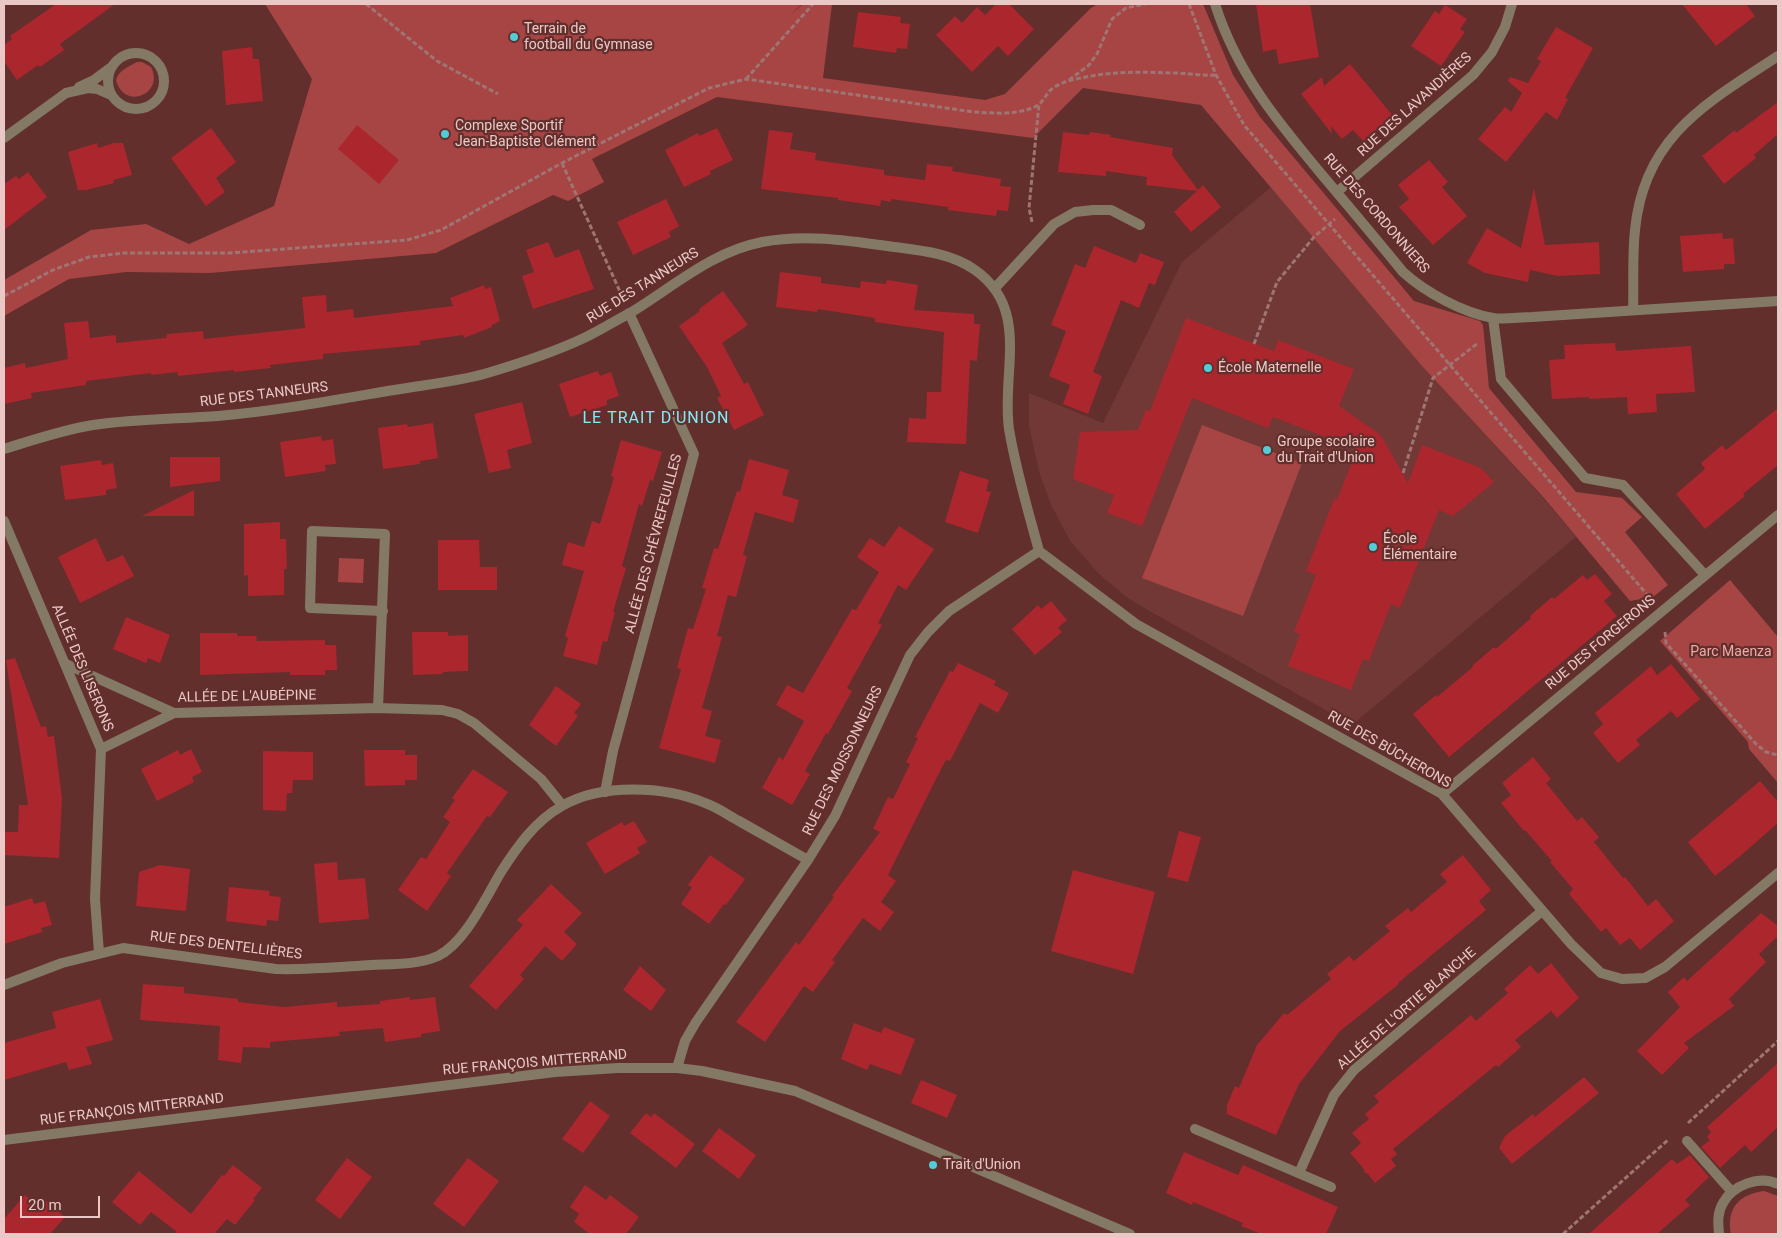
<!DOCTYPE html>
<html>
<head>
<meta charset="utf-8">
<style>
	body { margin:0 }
	#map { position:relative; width:1782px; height:1238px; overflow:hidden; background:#622f2d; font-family:Roboto,sans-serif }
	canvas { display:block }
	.frame { position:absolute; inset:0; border:5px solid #e9c8c6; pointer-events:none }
	.scale { position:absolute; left:20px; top:1196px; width:80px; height:22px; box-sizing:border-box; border:2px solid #e9c8c6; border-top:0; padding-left:6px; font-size:15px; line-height:18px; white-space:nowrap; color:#e9c8c6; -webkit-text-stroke:4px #622f2d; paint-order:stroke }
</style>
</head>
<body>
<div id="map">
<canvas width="1782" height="1238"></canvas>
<div class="frame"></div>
<div class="scale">20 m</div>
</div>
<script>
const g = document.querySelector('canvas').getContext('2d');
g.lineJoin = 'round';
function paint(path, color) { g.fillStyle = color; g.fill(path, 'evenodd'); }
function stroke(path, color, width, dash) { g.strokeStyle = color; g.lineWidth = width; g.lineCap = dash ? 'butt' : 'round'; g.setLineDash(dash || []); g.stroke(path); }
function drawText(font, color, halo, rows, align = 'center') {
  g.font = font + ' Roboto,sans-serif'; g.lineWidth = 4.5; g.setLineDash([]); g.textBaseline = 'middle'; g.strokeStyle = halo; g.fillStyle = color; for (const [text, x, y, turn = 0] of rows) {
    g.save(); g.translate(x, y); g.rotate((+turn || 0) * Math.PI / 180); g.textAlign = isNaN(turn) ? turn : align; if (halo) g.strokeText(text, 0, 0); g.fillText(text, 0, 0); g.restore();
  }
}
const built = new Path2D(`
	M1271 187 1424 368 1544 499 1576 537 1352 725 1146 609 1125 596 1098 573 1071 542 1052 507 1040 475 1029 426V393L1103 423 1182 262Z`);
const green = new Path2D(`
	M265 4H802L789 16 803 4H832L823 78 985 100 1005 94 1091 8 1098 4H1203L1233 75 1260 117 1414 301 1480 321 1483 325 1489 388 1576 492 1622 498 1642 517 1625 532 1668 585 1653 597 1630 601 1544 498 1422 366 1201 105 1083 88 1033 138 717 97 592 159 604 182 568 201 553 195 436 253 210 273 126 272 69 279 4 316V280L91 230 146 224 189 244 274 206 312 79Z
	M137 62H142L151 67C165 94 124 111 116 80 119 70 128 67 137 62Z
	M1202 425 1302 463 1243 616 1142 578Z
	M339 558 364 559 363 583 338 582Z
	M1730 580 1778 637V783L1749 749 1748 742 1660 641Z
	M1764 1191 1778 1196V1234H1731C1726 1209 1739 1194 1764 1191Z`);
const building = new Path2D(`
	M56 4H115L60 44 64 50 40 67 38 65 17 80 4 61V45L12 39 10 36Z
	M996 4H1009L1034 29 1008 56 998 46 972 72 936 35 955 16 962 23 977 7 985 15Z
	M1256 4H1310L1319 57 1279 64 1276 49 1263 52Z
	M1682 4H1746L1755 16 1716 46Z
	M1445 5 1467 19 1460 29 1465 32 1441 66 1411 46 1435 11 1439 14Z
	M858 12 901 17 900 23 910 24 907 49 897 48 896 53 853 47Z
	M1556 27 1593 48 1565 98 1568 99 1557 120 1546 112 1506 162 1478 139 1505 107 1511 112 1522 93 1508 81 1510 77 1528 83 1541 61 1537 59Z
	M252 47 253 59H259L263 101 226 105 222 51Z
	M1350 64 1393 116 1363 141 1353 130 1342 139 1331 126 1332 134 1301 94 1322 77 1324 86Z
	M1778 102V134L1754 155 1756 158 1724 184 1702 156 1735 130 1736 133Z
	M357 125 399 160 379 184 338 149Z
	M211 128 236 162 216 178 225 192 206 206 171 158Z
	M717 128 733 160 710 171 711 174 684 187 665 150 698 133 699 136Z
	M769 130 793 133 790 149 816 153 815 160 884 170V175L925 180 927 164 953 167 952 171 1001 179 1000 186 1011 187 1008 211 997 210 996 216 948 210V207L891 199V202L881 200 880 206 838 200V198L761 189Z
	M1063 132 1089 135 1090 132 1111 135 1110 137 1173 148 1172 155 1198 190 1203 185 1221 207 1191 232 1174 212 1197 191 1146 185 1147 177 1106 171V176L1058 172Z
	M97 143 98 148 114 143H123L132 175 113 180 114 183 86 190H78L68 152Z
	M1429 160 1448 182 1442 187 1467 216 1433 245 1399 207 1409 199 1398 185Z
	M28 172 47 197 4 230V184L16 176 19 179Z
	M1534 188 1545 245 1599 242 1600 274 1558 276 1530 270 1528 282 1485 273 1467 263 1487 228 1521 248Z
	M666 199 679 226 669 232 671 237 633 255 617 222Z
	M1722 233 1723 239 1733 238 1735 264H1724V269L1683 272 1680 236Z
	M548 242 555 258 579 249 594 289 533 309 522 276 534 272 526 250Z
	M1094 246 1136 263 1140 253 1164 262 1155 285 1149 283 1139 308 1121 300 1093 372 1102 376 1088 414 1063 404 1070 385 1049 376 1066 331 1051 325 1075 264 1085 268Z
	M780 272 821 277V283L860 288 861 281 886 284 887 280 918 285 914 310 974 314V324H980L977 361 970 360 966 444 907 442 909 418 926 419 927 392H941L944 332 875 322V318L818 309 817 312 776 307Z
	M484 285 485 289 491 287 500 321 492 325V327L464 338 463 335 420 341V345L323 354V359L270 365 271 368 234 372V370L178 376 177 372 151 375V373L86 381V385L31 393 32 398 4 404V368L25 363 26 368 68 359 64 323 88 321 90 338 116 335V343L166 338 167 334 203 331 204 339 305 328 302 297 326 295 327 312 353 309 354 318 453 306 450 298Z
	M723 291 748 325 722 343 744 384 748 382 764 415 734 430 717 398 721 396 707 367 679 326 700 311 699 309Z
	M1186 318 1274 351 1278 340 1354 369 1339 406 1378 433 1383 439 1408 483 1422 445 1481 468 1494 482 1453 516 1439 510 1400 608 1391 604 1369 661 1363 659 1351 690 1288 666 1300 634 1294 632 1316 575 1306 571 1334 499 1337 500 1357 449 1273 417 1268 428 1192 398 1142 526 1107 513 1114 495 1073 479 1080 432 1138 430 1146 410 1150 411Z
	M1615 343 1616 351 1691 346 1695 392 1656 394 1657 412 1628 414 1627 397 1589 399V397L1552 399 1549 360 1565 359 1564 345Z
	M598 371 600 376 611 372 619 396 607 400V405L570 417 559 384Z
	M522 402 532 443 507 450 511 468 489 473 474 414Z
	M1778 408V465L1743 494 1745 496 1705 529 1676 494 1705 469 1701 463 1722 445 1726 450Z
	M433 423 438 458 420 461V464L383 469 378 428 407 424 408 427Z
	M321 436 322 441 333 439 336 464 325 465 326 471 285 477 280 442Z
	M621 440 662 452 653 481 650 480 642 506 639 504 622 566 626 568 613 612H615L607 642 603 641 597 665 563 656 568 638 565 636 584 571 562 565 568 542 584 547 592 521 600 524 614 477 611 476Z
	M170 457H220V481L170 487Z
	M749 459 789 470 782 495 799 500 793 523 755 512 743 555 747 556 736 597 728 595 717 636 722 637 702 708 712 711 705 736 721 740 715 763 659 748 681 669 677 668 688 628 693 629 706 589 702 588 714 548 718 549 737 491 740 492Z
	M101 460 102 465 113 463 117 488 106 490V495L65 500 60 466Z
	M960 471 989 480 986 491 991 492 978 533 945 522Z
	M194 490V516H142Z
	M280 522V539H286L287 569H284V595L248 596V575L244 576V524Z
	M899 526 934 549 906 590 898 585 878 623 882 625 847 688 852 691 828 734 826 733 805 771 810 774 792 805 762 788 779 757 783 760 804 721 776 705 787 685 803 693 852 609 856 610 879 572 857 557 870 538 884 547Z
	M96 538 107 562 123 555 134 576 80 603 58 557Z
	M438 540H479L480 567H497V590H438Z
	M1595 574 1612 594 1604 601 1617 616 1449 757 1413 714 1436 695 1437 697 1473 667 1472 666 1494 647 1496 649 1531 618 1530 616 1552 597 1554 599 1583 575 1587 580Z
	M1051 601 1067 620 1058 628 1062 632 1035 655 1012 629 1038 605 1041 609Z
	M126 617 170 635 160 663 148 658 146 663 113 649Z
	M412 632H448V636L468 635V671L443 672 442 674 413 675Z
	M200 633H237V636H256L257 641 325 640V645H336L337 670H325V675H290V672L200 675Z
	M15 658 41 727 46 726 48 737 54 736 62 798 59 858 4 855V832H18L19 805H28L6 660Z
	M958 663 996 681 994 685 1009 693 998 713 980 703 950 761 946 760 937 777 888 875 896 881 881 902 894 912 880 931 863 918 832 960 835 962 813 992 804 986 765 1042 736 1022 796 942 799 945 834 897 832 896 880 832 873 829 888 797 893 799 910 764 906 762 918 738 915 737 950 671 953 672Z
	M1671 664 1700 699 1677 718 1671 711 1636 740 1640 745 1618 763 1593 733 1603 724 1595 713 1651 666 1657 675Z
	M556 686 581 704 574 713 578 716 556 746 529 725Z
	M191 749 202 772 192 777 194 782 157 801 141 769 178 750 180 755Z
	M364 750H405V755H417V780H405V785L365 786Z
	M263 751 313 752V780H293L292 793H287L286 811 263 810Z
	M1533 757 1551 779 1546 783 1577 821 1582 817 1599 837 1594 842 1623 878 1625 877 1648 906 1656 899 1674 921 1640 950 1630 938 1620 945 1606 928 1601 932 1569 894 1573 889 1550 862 1552 861 1525 830 1524 831 1501 803 1511 795 1502 783Z
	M473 769 508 792 490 817 487 816 447 873 451 876 427 911 398 890 421 857 426 859 450 822 443 817 455 800 452 798Z
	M1760 781 1778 802V823L1739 857 1715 876 1688 842Z
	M634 821 647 842 637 848 640 853 605 874 586 843 622 822 624 826Z
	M1179 831 1201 837 1188 882 1167 877Z
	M710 855 745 879 726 905 724 904 709 924 681 904 692 887 688 885Z
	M1463 855 1491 890 1479 901 1486 910 1398 983 1399 984 1340 1031 1299 1084 1276 1135 1227 1114V1105L1235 1086 1239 1088 1257 1045 1284 1013 1287 1015 1331 979 1327 974 1349 956 1354 961 1390 931 1385 926 1408 908 1411 912 1447 882 1440 874Z
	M337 862 338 880 365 878 369 919 319 923 314 864Z
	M160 865 190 869 186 911 136 906 139 872Z
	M1073 870 1155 892 1133 974 1051 951Z
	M551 884 582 913 564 932 577 944 562 961 545 946 520 975 524 979 496 1010 469 986 523 925 517 920Z
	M229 887 270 891 269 896 281 897 278 921 267 920 266 926 226 921Z
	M32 898 34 904 45 901 52 925 41 928 42 932 4 944V907Z
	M1761 913 1778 926V936L1759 954 1766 962 1729 999 1734 1006 1684 1043 1689 1048 1662 1075 1637 1051 1680 1007 1668 992 1684 977 1687 981Z
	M1551 963 1579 998 1557 1018 1551 1011 1515 1040 1521 1047 1498 1067 1496 1065 1393 1149 1397 1154 1391 1159 1396 1166 1375 1183 1368 1174 1364 1172V1169L1350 1153 1361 1143 1352 1133 1369 1119 1365 1114 1379 1102 1374 1096 1471 1015 1476 1021 1508 993 1504 989 1530 965 1538 974Z
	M640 966 666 990 651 1011 623 990Z
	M143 984 184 987V993L238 999V1002L284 1007 337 1002V1007L380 1004V1001L410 997V1000L435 997 440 1031 421 1034V1037L385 1042 383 1028 339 1032 340 1036 270 1042V1048L243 1047 241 1063 218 1060 220 1026 140 1020Z
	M100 999 113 1040 86 1047 92 1064 69 1070 66 1062 4 1080V1043L56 1028 52 1012Z
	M854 1023 881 1033 884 1027 915 1039 901 1075 870 1064 867 1070 841 1059Z
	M1778 1063V1127L1751 1152 1745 1145 1720 1168 1701 1147 1710 1140 1707 1137 1711 1132 1707 1127Z
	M1584 1077 1599 1093 1512 1164 1499 1148 1505 1136 1533 1114 1535 1117Z
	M921 1080 957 1095 947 1118 911 1103Z
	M590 1101 610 1116 583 1153 562 1139Z
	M646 1113 651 1117 654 1113 695 1144 676 1168 630 1133Z
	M719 1128 756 1155 739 1179 702 1151Z
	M1184 1152 1238 1175 1243 1165 1338 1207 1326 1234H1261L1241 1226 1243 1223 1193 1202 1192 1205 1166 1193Z
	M1690 1155 1709 1177 1685 1200 1690 1205 1657 1234H1589L1672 1159 1677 1164Z
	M347 1158 372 1177 340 1219 315 1200Z
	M468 1158 499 1181 464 1227 433 1204Z
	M233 1165 262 1188 253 1199 255 1200 235 1225 227 1219 215 1233 217 1234H175L177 1232 151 1212 140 1225 112 1202 139 1171 191 1214 222 1175 224 1176Z
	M585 1185 606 1200 610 1195 639 1217 626 1234H590L574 1222 579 1214 570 1207Z
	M25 1195 35 1204 42 1197 65 1217 50 1234H4V1219Z`);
const path = new Path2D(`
	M366 4 437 61 498 94
	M1189 4 1216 75 1244 125 1650 598
	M746 79 813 4
	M1069 80 1089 65 1097 54 1112 19 1126 8 1145 4
	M562 163 622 296
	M1032 222 1029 208 1039 104
	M4 296 53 270 89 257 124 253H229L407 240 441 230 562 163 709 88 746 79 974 112C994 113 1019 116 1038 105 1044 101 1047 92 1053 88 1063 81 1075 79 1086 77 1115 71 1145 72 1174 73 1188 73 1201 76 1216 75
	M1254 344 1277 282 1314 237 1335 219
	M1403 473 1433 378 1478 343
	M1665 632 1666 643 1756 744 1766 752 1778 755
	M1688 1123 1778 1041
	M1563 1234 1668 1140`);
const lane = new Path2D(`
	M108 81a28 28 0 1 1 56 0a28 28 0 1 1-56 0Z
	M79 87 94 80 110 68
	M4 138 66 93 88 88 97 89 111 95
	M995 288 1054 224 1075 212 1093 210H1111L1140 225
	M4 521 101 749 95 899 99 953
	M66 664 174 713 378 708 442 710 458 714 474 723 541 779 562 805
	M378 708 385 534 312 531 310 608 383 611
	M101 749 174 713
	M605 792 613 751 694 454 629 313
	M1687 1141 1732 1192
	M1719 1234C1718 1223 1717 1213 1723 1203 1733 1185 1759 1175 1778 1184`);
const street = new Path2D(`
	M1215 4C1237 73 1277 121 1323 176 1350 208 1377 240 1403 272 1425 292 1463 313 1493 318 1505 320 1519 317 1532 317L1778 301
	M1337 192 1473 75 1492 52 1505 27 1512 4
	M1633 310C1634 284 1632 257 1635 230 1644 136 1707 103 1778 56
	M1493 318 1501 379 1585 478 1623 485 1705 575
	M4 449C33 440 62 430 93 425 134 419 176 419 218 416 276 411 335 400 394 390 423 385 455 382 484 374 518 364 552 353 584 338 599 331 615 321 630 313 673 287 711 252 762 242 804 234 845 240 887 246 916 250 950 252 975 270 1031 309 1001 373 1009 429 1016 471 1028 510 1039 551
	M1039 551 1136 624 1442 794 1571 944 1601 973 1622 979 1645 978 1665 967 1778 873
	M1442 794 1778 515
	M4 985 62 963 123 948 276 969C308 970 339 967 371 965 392 964 418 965 438 956 465 943 486 897 501 872 517 847 535 821 562 806 601 783 665 786 705 803 717 807 728 815 739 821 762 834 785 847 808 860
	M677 1068 685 1041 696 1022 808 860 835 816 910 655 928 632 949 611 1039 551
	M1195 1129 1331 1187
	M4 1140 555 1072 618 1068H677L702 1071 795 1091 1130 1234
	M1299 1173 1334 1095 1354 1070 1542 911`);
const markers = [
	[514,37,5,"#52ccd6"],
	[445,134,5,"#52ccd6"],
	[1208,368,5,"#52ccd6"],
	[1267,450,5,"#52ccd6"],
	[1373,547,5,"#52ccd6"],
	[933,1165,5,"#52ccd6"]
];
const poiNames = [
	["Terrain de",524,29],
	["football du Gymnase",524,45],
	["Complexe Sportif",455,126],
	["Jean-Baptiste Clément",455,142],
	["École Maternelle",1218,368],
	["Groupe scolaire",1277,442],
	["du Trait d'Union",1277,458],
	["École",1383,539],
	["Élémentaire",1383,555],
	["Trait d'Union",943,1165]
];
const streetNames = [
	["RUE DES LAVANDIÈRES",1415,105,-42],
	["RUE DES CORDONNIERS",1376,214,49],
	["RUE DES TANNEURS",643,286,-32],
	["RUE DES TANNEURS",264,395,-7],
	["ALLÉE DES CHÉVREFEUILLES",654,544,-75],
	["RUE DES FORGERONS",1601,643,-40],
	["ALLÉE DES LISERONS",82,668,67],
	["ALLÉE DE L'AUBÉPINE",247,697,-1],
	["RUE DES BÛCHERONS",1389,750,30],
	["RUE DES MOISSONNEURS",843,761,-64],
	["RUE DES DENTELLIÈRES",226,946,7],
	["ALLÉE DE L'ORTIE BLANCHE",1407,1009,-41],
	["RUE FRANÇOIS MITTERRAND",535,1063,-5],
	["RUE FRANÇOIS MITTERRAND",132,1110,-7]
];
const parkNames = [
	["Parc Maenza",1731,652]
];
const quarterNames = [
	["LE TRAIT D'UNION",656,419]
];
paint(built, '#713836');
paint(green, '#a74544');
paint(building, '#ac262e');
stroke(path, '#9f7573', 3, [5, 2.5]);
stroke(lane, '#847965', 10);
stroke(street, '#847965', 10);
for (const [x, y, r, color] of markers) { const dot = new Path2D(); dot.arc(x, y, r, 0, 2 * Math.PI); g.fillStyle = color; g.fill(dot); stroke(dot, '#622f2d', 2); }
drawText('14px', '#e9c8c6', '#622f2d', poiNames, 'left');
drawText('14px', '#e9c8c6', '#622f2d', streetNames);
drawText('14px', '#eeaba6', '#622f2d', parkNames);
g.letterSpacing = '1px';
drawText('16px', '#81ecf6', '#622f2d', quarterNames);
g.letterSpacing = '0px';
</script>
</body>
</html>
